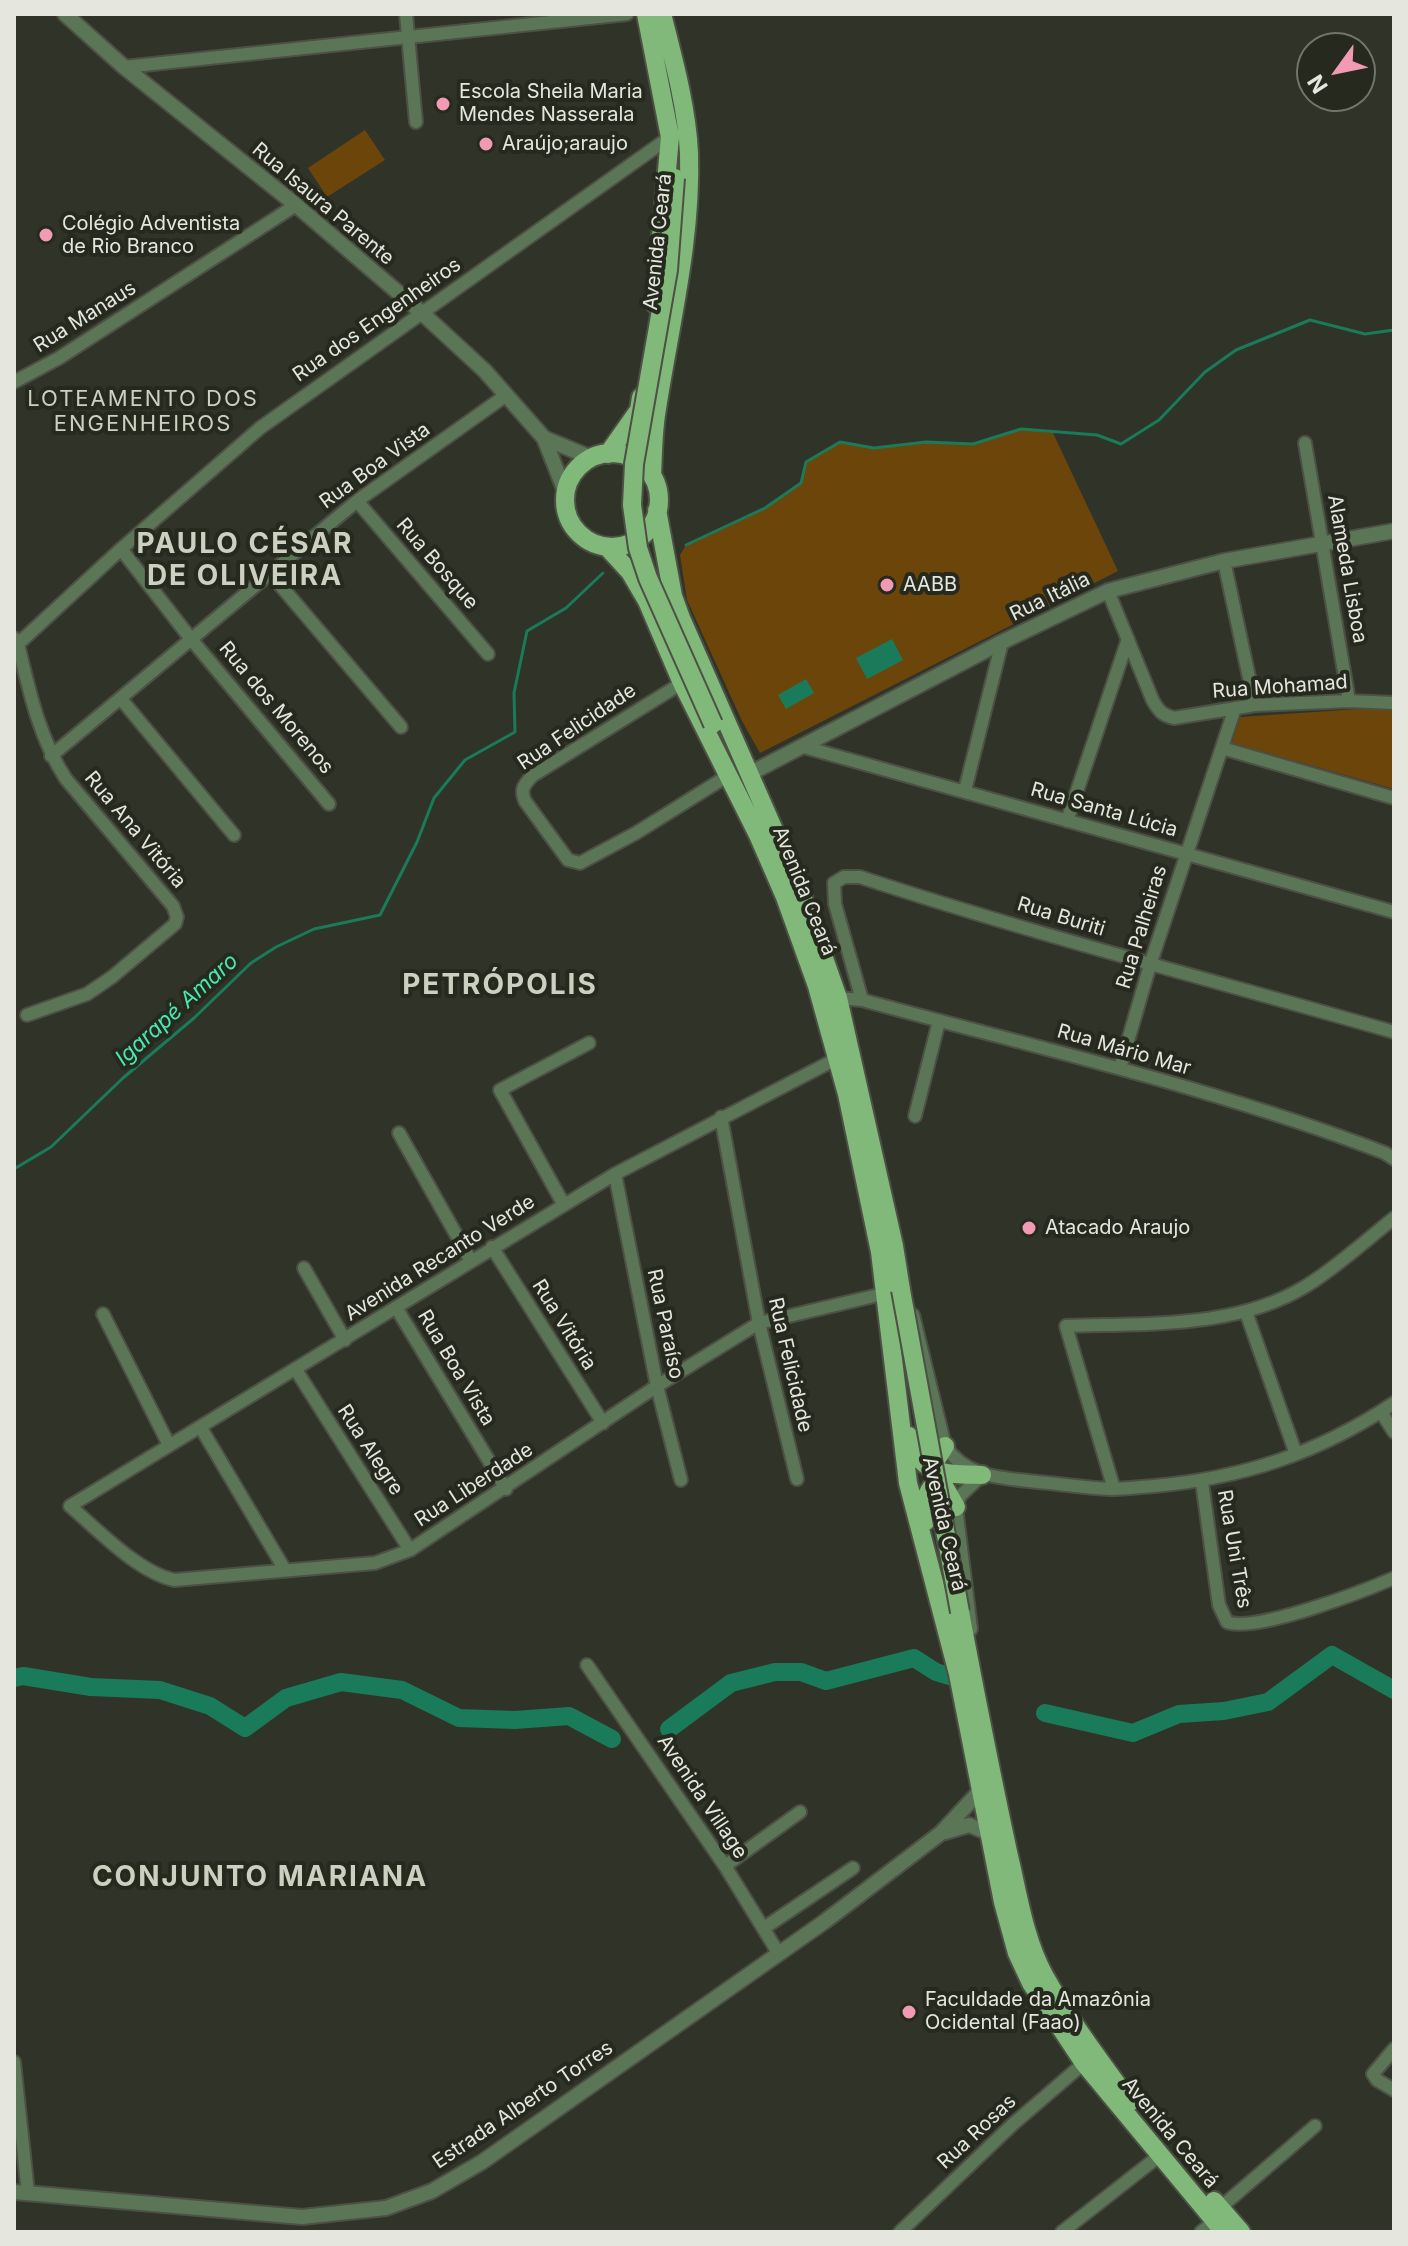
<!DOCTYPE html>
<html>
<head>
<meta charset="utf-8">
<style>
	body { margin:0 }
	#map { position:relative; width:1408px; height:2246px; overflow:hidden; background:#303327; font-family:Inter,sans-serif }
	canvas { display:block }
	.frame { position:absolute; inset:0; border:16px solid #e5e7df; pointer-events:none }
	.north { position:absolute; left:1296px; top:32px; width:80px; height:80px; box-sizing:border-box; background:#26291d; border:2px solid #72756b; border-radius:50%; rotate:237deg; font-size:22px; font-weight:700; line-height:32px; text-align:center; color:#e5e7df }
	.north::after { content:''; display:block; margin:auto; width:28px; height:36px; background:#f09ab4; clip-path:polygon(50% 0,100% 100%,50% 72%,0 100%) }
</style>
</head>
<body>
<div id="map">
<canvas width="1408" height="2246"></canvas>
<div class="frame"></div>
<div class="north">N</div>
</div>
<script>
const g = document.querySelector('canvas').getContext('2d');
g.lineJoin = 'round';
function paint(path, color) { g.fillStyle = color; g.fill(path, 'evenodd'); }
function stroke(path, color, width, dash) { g.strokeStyle = color; g.lineWidth = width; g.lineCap = dash ? 'butt' : 'round'; g.setLineDash(dash || []); g.stroke(path); }
function drawText(font, color, halo, rows, align = 'center') {
  g.font = font + ' Inter,sans-serif'; g.lineWidth = 8; g.setLineDash([]); g.textBaseline = 'middle'; g.strokeStyle = halo; g.fillStyle = color; for (const [text, x, y, turn = 0] of rows) {
    g.save(); g.translate(x, y); g.rotate((+turn || 0) * Math.PI / 180); g.textAlign = isNaN(turn) ? turn : align; if (halo) g.strokeText(text, 0, 0); g.fillText(text, 0, 0); g.restore();
  }
}
const green = new Path2D(`
	M365 130 385 160 327 197 308 168Z
	M1021 429 1053 433 1118 571 760 753 742 721 687 600 680 555 686 545 765 508 801 483 806 462 840 442 874 448 926 442 973 444Z
	M1359 709H1394V789L1232 743 1240 717Z`);
const water = new Path2D(`
	M892 639 903 660 867 679 856 658Z
	M806 679 814 693 786 709 778 695Z`);
const stream = new Path2D(`
	M686 545 765 508 801 483 806 462 840 442 874 448 926 442 973 444 1021 429 1097 435 1121 444 1159 420 1205 372 1236 350 1310 320 1365 334 1394 330
	M14 1169 51 1147 123 1078 194 1018 251 963 276 947 314 929 380 915 417 842 434 798 465 760 515 732 514 693 527 631 566 608 603 573`);
const river = new Path2D(`
	M14 1678 23 1676 91 1687 160 1690 210 1706 245 1728 286 1698 341 1682 402 1690 459 1718 515 1720 569 1716 612 1739
	M1045 1713 1133 1733 1179 1714 1224 1711 1268 1702 1332 1655 1394 1690
	M669 1729 731 1683 775 1672H801L826 1681 914 1658 936 1672 959 1679`);
const minor = new Path2D(`
	M406 14 416 122
	M124 67 627 14
	M14 382 59 358 296 205
	M1305 443 1349 701
	M357 501 488 654
	M121 549 191 639 329 804
	M1224 561 1255 705
	M269 572 401 727
	M1108 591 1153 701C1159 711 1162 715 1174 718L1255 705 1349 701 1394 703
	M14 638 18 644 121 549 260 428 670 137
	M18 644C29 690 39 738 66 779L173 906 177 917 175 924 112 977 87 994 27 1015
	M682 683 532 776C524 785 520 789 525 801L568 860 580 863 636 833 729 775
	M121 699 234 835
	M804 747 1394 912
	M1222 748 1394 798
	M51 756 357 501 505 396
	M965 790 1002 642
	M1067 821 1128 639
	M838 998 862 1000C1037 1048 1215 1088 1385 1153L1394 1159
	M862 1000 835 904 834 883 844 877H860C1036 935 1216 981 1394 1032
	M838 1058 615 1174 70 1506C99 1531 138 1572 174 1580L375 1563 410 1550 657 1386 759 1323 887 1293
	M1120 1068 1150 965 1235 708
	M915 1116 939 1021
	M721 1117 759 1323 797 1479
	M399 1133 471 1261
	M615 1174 657 1386 681 1480
	M564 1205 500 1090 589 1043
	M492 1247 603 1423
	M304 1268 345 1340
	M397 1309 506 1489
	M1246 1312 1296 1454
	M103 1314 169 1445
	M913 1315 945 1446C966 1478 1003 1478 1038 1482 1062 1484 1086 1488 1111 1489 1125 1489 1139 1487 1154 1486 1243 1478 1319 1453 1394 1403
	M296 1370 410 1550
	M1381 1412 1394 1432
	M201 1428 285 1570
	M1202 1482 1219 1605 1227 1622C1255 1633 1364 1591 1394 1578
	M1114 1489 1066 1326C1145 1323 1236 1329 1306 1286 1337 1267 1365 1241 1394 1218
	M971 1629 956 1507 960 1496 982 1475
	M587 1665 725 1866 779 1954
	M725 1866 800 1812
	M764 1928 853 1868
	M1394 2049 1373 2074 1377 2080 1394 2090
	M14 2062 28 2193
	M1220 2208 1315 2126
	M900 2232 1012 2125 1084 2063
	M1062 2232 1159 2156
	M1201 2232 1215 2221`);
const tertiary = new Path2D(`
	M65 14 124 67 296 205 422 313 485 371 544 438 566 494
	M544 438 592 458
	M749 774 1002 642 1108 591 1224 561 1394 531
	M945 1832 969 1825 989 1833
	M14 2192 302 2217 386 2208 432 2191 482 2162 824 1922 941 1833 981 1790`);
const primary = new Path2D(`
	M646 14 670 137 655 304
	M565 500a47 47 0 1 1 94 0a47 47 0 1 1-94 0Z
	M608 454 639 410 641 397
	M652 476C653 456 653 435 656 415 669 328 692 241 689 153 687 108 673 57 662 14
	M657 510 673 596 681 618 799 887 838 998 894 1246 901 1290
	M607 547 630 572 647 601 682 683 758 835 785 897 817 986 847 1094 880 1252 908 1483 958 1674 1003 1902 1017 1953 1031 1983 1084 2063 1224 2232
	M909 1436C919 1476 946 1474 982 1475
	M919 1459 938 1457 945 1446
	M926 1521C924 1509 924 1498 931 1488L944 1486 956 1507
	M960 1612C975 1692 991 1773 1008 1852 1018 1893 1024 1938 1044 1975 1069 2020 1100 2061 1130 2102
	M1214 2201 1241 2232`);
const primaryBridge = new Path2D(`
	M675 178 668 270 634 464 632 505 638 548 648 578 713 724
	M901 1290 960 1612`);
const markers = [
	[443,104,8,"#f09ab4"],
	[486,144,8,"#f09ab4"],
	[46,235,8,"#f09ab4"],
	[887,585,8,"#f09ab4"],
	[1029,1228,8,"#f09ab4"],
	[909,2012,8,"#f09ab4"]
];
const poiNames = [
	["Escola Sheila Maria",459,92],
	["Mendes Nasserala",459,115],
	["Araújo;araujo",502,144],
	["Colégio Adventista",62,224],
	["de Rio Branco",62,247],
	["AABB",903,585],
	["Atacado Araujo",1045,1228],
	["Faculdade da Amazônia",925,2000],
	["Ocidental (Faao)",925,2023]
];
const streetNames = [
	["Rua Isaura Parente",323,204,40],
	["Avenida Ceará",658,242,-84],
	["Rua Manaus",85,317,-32],
	["Rua dos Engenheiros",377,320,-35],
	["Rua Boa Vista",375,466,-36],
	["Rua Bosque",437,564,49],
	["Alameda Lisboa",1347,569,80],
	["Rua Itália",1050,597,-26],
	["Rua Mohamad",1280,687,-4],
	["Rua dos Morenos",276,708,50],
	["Rua Felicidade",577,727,-34],
	["Rua Santa Lúcia",1104,810,16],
	["Rua Ana Vitória",135,830,50],
	["Avenida Ceará",804,891,68],
	["Rua Buriti",1061,917,17],
	["Rua Palheiras",1142,927,-73],
	["Rua Mário Mar",1124,1050,16],
	["Avenida Recanto Verde",440,1258,-32],
	["Rua Paraíso",665,1324,78],
	["Rua Vitória",564,1325,58],
	["Rua Felicidade",790,1365,77],
	["Rua Boa Vista",456,1368,59],
	["Rua Alegre",370,1450,57],
	["Rua Liberdade",474,1485,-33],
	["Avenida Ceará",944,1524,77],
	["Rua Uni Três",1234,1549,80],
	["Avenida Village",702,1797,56],
	["Estrada Alberto Torres",523,2105,-34],
	["Rua Rosas",977,2132,-43],
	["Avenida Ceará",1170,2133,50]
];
const neighbourhoodNames = [
	["LOTEAMENTO DOS",143,399],
	["ENGENHEIROS",143,424]
];
const waterNames = [
	["Igarapé Amaro",177,1010,-42]
];
const districtNames = [
	["PAULO CÉSAR",245,545],
	["DE OLIVEIRA",245,577],
	["PETRÓPOLIS",500,986],
	["CONJUNTO MARIANA",260,1878]
];
paint(green, '#6c450b');
paint(water, '#1a7b5b');
stroke(stream, '#1a7b5b', 3);
stroke(river, '#1a7b5b', 18);
stroke(minor, '#4d5044', 16);
stroke(tertiary, '#4d5044', 18);
stroke(primary, '#4d5044', 22);
stroke(minor, '#5b7657', 12);
stroke(tertiary, '#5b7657', 14);
stroke(primary, '#81b97a', 18);
stroke(primaryBridge, '#4d5044', 22, []);
stroke(primaryBridge, '#81b97a', 18);
for (const [x, y, r, color] of markers) { const dot = new Path2D(); dot.arc(x, y, r, 0, 2 * Math.PI); g.fillStyle = color; g.fill(dot); stroke(dot, '#26291d', 3); }
drawText('20px', '#e5e7df', '#26291d', poiNames, 'left');
drawText('20px', '#e5e7df', '#26291d', streetNames);
g.letterSpacing = '2px';
drawText('22px', '#ccd0c1', '#26291d', neighbourhoodNames);
g.letterSpacing = '0px';
drawText('italic 22px', '#47e9b1', '#26291d', waterNames);
g.letterSpacing = '2px';
drawText('bold 28px', '#ccd0c1', '#26291d', districtNames);
g.letterSpacing = '0px';
</script>
</body>
</html>
